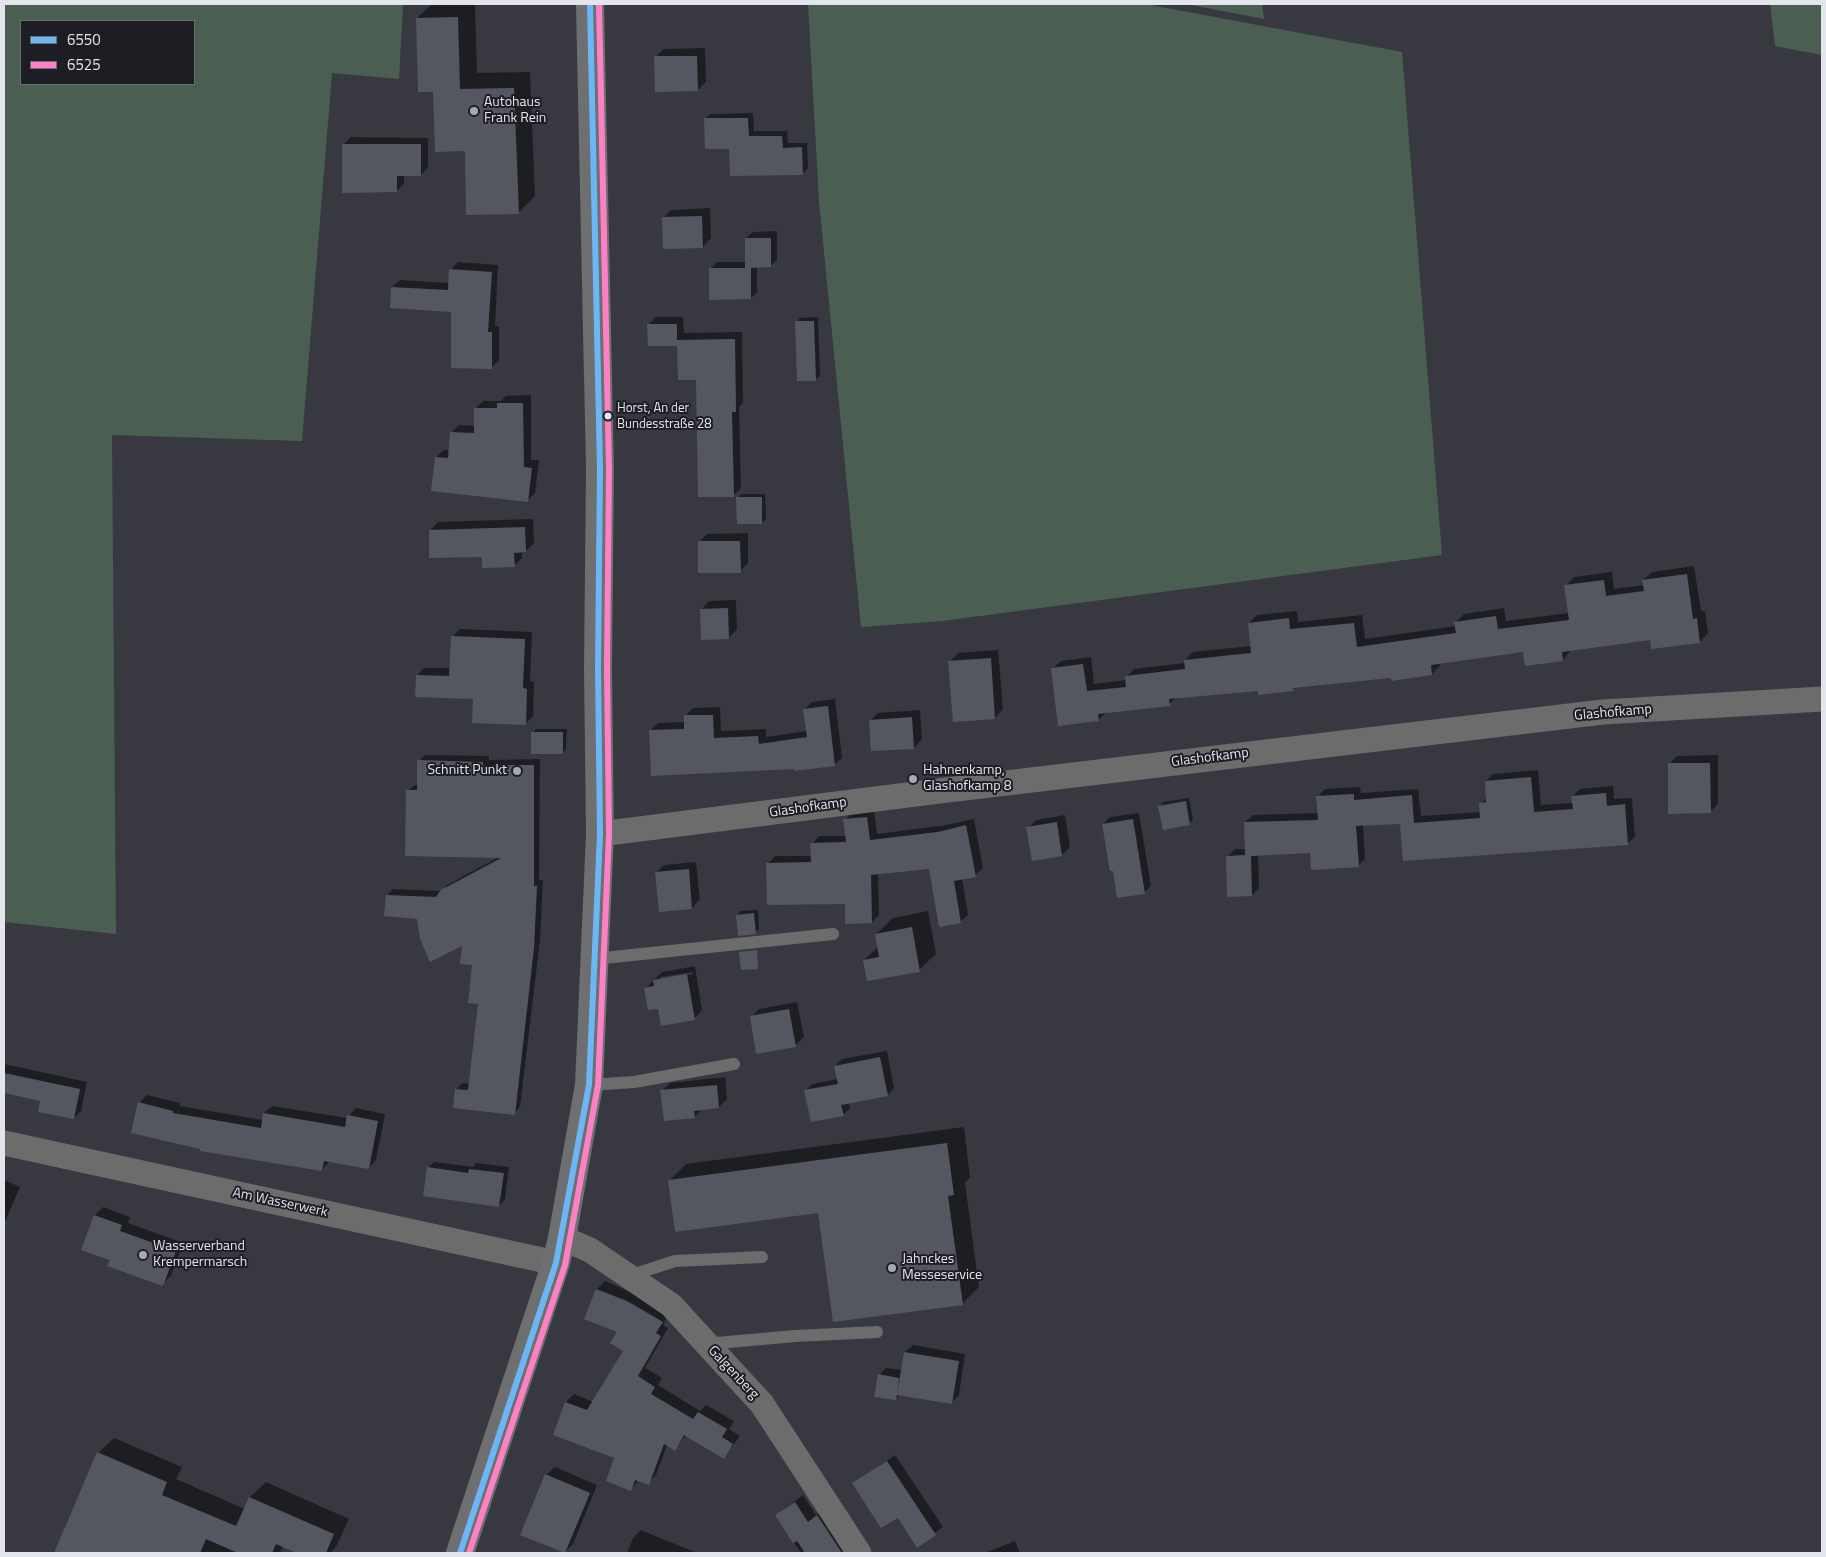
<!DOCTYPE html>
<html>
<head>
<meta charset="utf-8">
<style>
	body { margin:0 }
	#map { position:relative; width:1826px; height:1557px; overflow:hidden; background:#383940; font-family:"Titillium Web",sans-serif }
	canvas { display:block }
	.frame { position:absolute; inset:0; border:5px solid #e3e5ed; pointer-events:none }
	.legend { position:absolute; left:20px; top:20px; width:175px; height:65px; box-sizing:border-box; background:#1d1e24; border:1px solid #6c6e74; margin:0; padding:6px 9px; list-style:none; font-size:15px; color:#e3e5ed }
	.legend li { display:flex; align-items:center; gap:10px; height:25px }
	.legend b { width:25px; border:1px solid #6c6e74 }
</style>
</head>
<body>
<div id="map">
<canvas width="1826" height="1557"></canvas>
<div class="frame"></div>
<ul class="legend">
<li><b style="height:6px;background:#6db6f5"></b>6550</li>
<li><b style="height:6px;background:#ff80c5"></b>6525</li>
</ul>
</div>
<script>
const g = document.querySelector('canvas').getContext('2d');
g.lineJoin = 'round';
function paint(path, color) { g.fillStyle = color; g.fill(path, 'evenodd'); }
function stroke(path, color, width, dash) { g.strokeStyle = color; g.lineWidth = width; g.lineCap = dash ? 'butt' : 'round'; g.setLineDash(dash || []); g.stroke(path); }
function drawText(font, color, halo, rows, align = 'center') {
  g.font = font + ' "Titillium Web",sans-serif'; g.lineWidth = 4; g.setLineDash([]); g.textBaseline = 'middle'; g.strokeStyle = halo; g.fillStyle = color; for (const [text, x, y, turn = 0] of rows) {
    g.save(); g.translate(x, y); g.rotate((+turn || 0) * Math.PI / 180); g.textAlign = isNaN(turn) ? turn : align; if (halo) g.strokeText(text, 0, 0); g.fillText(text, 0, 0); g.restore();
  }
}
const green = new Path2D(`
	M4 4H403L399 79 332 73 302 441 112 435 116 934 4 922ZM194 21V84H21V21Z
	M808 4H1145L1402 52 1442 555 942 621 861 627 819 201Z
	M1186 4H1262L1264 19Z
	M1770 4H1822V55L1775 46Z`);
const shadow = new Path2D(`
	M432 4H475L477 73 530 72 535 196 518 213 435 91 417 18Z
	M705 48 706 82 698 90 655 57 664 49Z
	M753 113 754 131H787L788 143H807L808 168 802 174 730 148 705 119 711 114Z
	M351 137 428 138V167L421 175H404V184L396 191 343 145Z
	M710 208 711 238 703 247 663 218 671 210Z
	M777 231V260L770 266H757V292L751 298 710 269 717 262H746V238L753 232Z
	M458 262 498 265 495 326H499V360L491 368 453 311 392 287 400 280 450 283V270Z
	M656 317H683L684 333 742 332 743 403 739 407 741 488 733 496 698 379 678 344 649 324Z
	M818 317 820 376 816 379 796 322 800 318Z
	M531 395V460H539L535 493 527 501 436 457 444 450H450L451 433 459 425 475 426V409L483 401H501L506 396Z
	M741 494H765L766 519 762 523 738 498Z
	M533 519 534 543 526 551H522V558L514 566 430 531 438 522Z
	M748 533V563L740 571 699 542 707 534Z
	M1694 566 1701 611H1705L1708 633 1700 642 1651 638 1571 650 1563 660 1525 650 1439 663 1440 666 1432 674 1296 687 1293 690 1259 689 1177 697 1169 704 1107 712 1098 720 1052 669 1061 661 1091 657 1094 684 1127 680 1126 677 1134 669 1185 663V660L1193 652 1251 646 1249 623 1257 615 1297 611 1298 622 1362 615 1365 639 1456 626V622L1464 614 1504 608 1506 621 1569 613 1566 586 1574 577 1612 572 1614 589 1644 585 1643 580 1652 572Z
	M736 600 737 629 729 638 701 610 709 601Z
	M460 629 532 632 530 681 534 682 533 716 525 724 474 698 417 675 424 668H451L453 636Z
	M998 650 1003 709 995 718 950 662 958 653Z
	M835 699 842 758 834 765 795 768 650 731 658 723 685 722V716L693 708 720 707 721 731 766 729V737L807 731 804 710 812 702Z
	M920 710 922 739 914 748 870 721 878 713Z
	M536 729H567L566 749 563 753 533 733Z
	M425 755 489 756V760L540 759 539 880H543L540 940 520 1107 514 1113 456 1090 462 1083 470 1084 479 1003 473 964 464 944 418 918 387 895 393 889 441 891 449 884 499 857 408 791 414 785H418L419 761Z
	M1718 755V804L1710 812 1669 764 1677 756Z
	M1538 770 1541 805 1573 803V796L1580 789 1613 786 1614 799 1632 798 1635 837 1627 844 1401 823 1363 824 1365 859 1358 866 1311 852 1258 854 1259 888 1252 895 1227 857 1235 849H1246L1245 822 1253 815 1319 813 1318 796 1325 789 1360 787 1361 793 1418 789 1421 816 1481 812V804L1487 797 1486 781 1493 774Z
	M1189 798 1193 820 1189 824 1160 806 1163 802Z
	M874 810 877 834 946 825 974 819 983 868 975 875 962 878 968 915 960 922 930 867 878 873 879 915 872 922 846 903 768 864 775 856H812V844L819 836H847L845 820 852 813Z
	M1139 813 1151 886 1145 892 1103 824 1110 817Z
	M1065 815 1070 847 1062 855 1028 828 1036 820Z
	M696 862 700 899 692 908 656 873 664 865Z
	M758 910 759 929 755 933 737 915 741 911Z
	M928 911 936 954 919 970 864 960 879 946 876 934 893 918Z
	M695 966 702 1010 694 1019 659 1007 646 988 662 972ZM693 972V974L658 980 661 977Z
	M797 1002 804 1037 795 1046 751 1017 759 1009Z
	M887 1051 894 1088 888 1095 848 1102 850 1108 843 1115 806 1090 812 1084 838 1079 835 1066 842 1059Z
	M4 1064 87 1082 81 1111 74 1118 41 1100 4 1092Z
	M725 1077 727 1099 719 1107 703 1108 695 1117 662 1091 670 1083Z
	M147 1095 180 1103V1106L263 1120 264 1113 272 1106 347 1118 356 1108 385 1114 376 1160 368 1168 330 1161 322 1170 202 1148 139 1103Z
	M964 1127 970 1177 965 1183 979 1287 962 1304 819 1212 670 1180 686 1164Z
	M434 1162 473 1167 476 1163 509 1167 505 1199 499 1206 428 1168Z
	M4 1180 20 1187 4 1224Z
	M103 1207 130 1217 128 1223 183 1243 171 1276 162 1284 95 1215Z
	M605 1281 635 1294 669 1313 663 1325 668 1328 645 1368 662 1378 658 1385 700 1411 706 1405 734 1421 729 1429 740 1436 724 1457 686 1435 674 1449 667 1445 656 1475 648 1483 639 1480 631 1489 616 1457 554 1434 566 1402 574 1394 593 1402 625 1350 619 1331 586 1318 597 1289Z
	M913 1345 965 1354 959 1395 951 1403 900 1394 896 1399 879 1375 886 1368 902 1370 905 1352Z
	M114 1438 182 1467 176 1479 245 1509 250 1497 266 1482 349 1519 336 1547 330 1553H300L283 1546 280 1553H56L98 1453Z
	M895 1455 943 1527 917 1546 898 1516 854 1483Z
	M555 1467 597 1485 573 1544 565 1552 546 1475Z
	M803 1495 816 1515 825 1509 854 1553H801L776 1515Z
	M641 1530 697 1553H627L633 1538Z
	M1015 1541 1020 1553H985Z`);
const building = new Path2D(`
	M458 17 460 89 514 88 519 214 466 215 465 151 435 152 433 92H418L416 18Z
	M654 56H697L698 91 655 92Z
	M704 118H748L749 136H782L783 148 802 147 803 175 730 176 729 149H705Z
	M342 144H421V176H397V192L342 193Z
	M702 216 703 248 663 249 662 217Z
	M745 238H771V267L751 268V299L709 300V268H745Z
	M449 269 492 272 488 332H492V369L451 368V312L390 308 391 287 448 290Z
	M795 321H814L816 381H797Z
	M647 324H677V340L735 339 736 412H732L734 497H698L696 380H678L677 346H648Z
	M497 403H523L524 467 532 468 528 502 431 491 435 457 448 458 450 432 474 433V408H497Z
	M736 497H762V524H737Z
	M525 527 526 552 514 553 515 567 482 568V557L429 558V530Z
	M698 541H740L741 573H698Z
	M1687 574 1693 619 1697 618 1700 643 1651 649 1650 640 1562 652 1563 661 1525 666 1523 652 1431 665 1432 675 1391 681V678L1293 688 1294 691 1258 695V691L1169 699 1170 706 1098 714 1099 721 1058 726 1051 668 1083 664 1087 691 1126 687 1125 676 1185 669 1184 660 1251 653 1248 623 1289 618 1290 629 1354 623 1357 647 1456 633 1454 622 1496 616 1498 629 1569 620 1564 585 1604 580 1606 596 1644 591 1642 580Z
	M728 608 729 639 701 640 700 609Z
	M451 636 525 639 523 688 527 689 526 725 472 723 473 699 415 697 416 675 449 676Z
	M991 658 995 719 953 722 948 661Z
	M828 706 835 766 794 771V769L651 776 649 730 684 729V715H713L714 738 758 736 759 744 807 737 803 709Z
	M912 717 914 749 871 751 869 720Z
	M531 732H563V754H531Z
	M417 760 483 762V765H534V886H537L534 948 515 1115 453 1108 455 1089 468 1090 478 1004 468 1003 472 965 460 964 462 946 430 962 420 939 417 919 384 916 386 895 436 897 441 890 501 858 405 856 406 790H417Z
	M1668 763H1710L1711 813 1668 814Z
	M1531 777 1534 812 1573 809 1571 796 1606 793 1607 806 1625 804 1628 845 1403 861 1400 824 1356 826 1359 867 1311 870 1310 853 1251 856 1252 896 1227 897 1226 856 1245 855 1244 822 1318 820 1316 796 1354 794V800L1412 795 1414 823 1480 818 1479 803 1486 802 1485 781Z
	M1186 801 1190 825 1163 830 1158 806Z
	M867 817 870 840 938 832 966 825 976 877 954 881 961 923 939 927 929 869 871 875 872 923 845 924V904L767 905 766 863 811 862 810 843 846 842 843 819Z
	M1133 819 1145 894 1117 898 1113 871H1110L1102 824Z
	M1057 822 1062 856 1032 861 1026 827Z
	M689 869 692 909 659 912 655 872Z
	M754 913 756 934 738 936 736 915Z
	M912 927 920 972 867 981 863 960 879 957 875 934Z
	M757 950 758 969 741 970 739 952Z
	M687 974 695 1020 661 1026 658 1009 648 1010 644 988 654 986 653 980Z
	M789 1009 796 1047 756 1054 750 1016Z
	M880 1057 888 1096 841 1105 844 1116 811 1122 804 1090 838 1084 834 1066Z
	M4 1073 80 1089 74 1119 38 1112 40 1101 4 1093Z
	M717 1085 719 1108 694 1111 695 1118 664 1121 660 1090Z
	M138 1102 173 1111V1113L261 1128 263 1113 345 1127 347 1115 378 1121 369 1169 324 1161 322 1171 200 1151V1149L131 1133Z
	M947 1143 954 1195 948 1196 963 1305 833 1322 818 1213 675 1232 668 1180Z
	M427 1167 468 1173 469 1169 504 1173 499 1207 423 1196Z
	M94 1215 122 1225 120 1231 176 1251 163 1286 107 1266 110 1260 81 1250Z
	M596 1289 627 1301 663 1322 656 1333 661 1336 638 1376 655 1387 651 1394 693 1419 698 1412 727 1429 722 1437 733 1444 724 1459 684 1435 675 1451 664 1444 649 1485 635 1480 631 1491 606 1481 614 1458 553 1435 565 1402 587 1410 623 1351 610 1343 617 1332 584 1319Z
	M904 1352 959 1361 952 1404 897 1395 896 1400 874 1397 878 1374 899 1378 897 1394Z
	M97 1452 167 1482 162 1495 236 1526 249 1497 334 1534 326 1553H297L276 1544 272 1553H238L206 1539 200 1553H54Z
	M887 1461 936 1535 917 1548 898 1518 881 1528 852 1483Z
	M545 1474 590 1493 565 1553 520 1535Z
	M795 1502 808 1522 817 1515 842 1553H805L797 1541 793 1543 775 1515Z`);
const lane = new Path2D(`
	M594 959 833 934
	M589 1085 634 1082 734 1064
	M629 1276 675 1261 762 1257
	M706 1344 795 1336 877 1332`);
const street = new Path2D(`
	M600 834 939 791 1603 712 1822 699
	M4 1143 556 1263
	M562 1238 590 1250 671 1305 762 1404 859 1553`);
const secondary = new Path2D(`
	M460 1553 556 1263 562 1238 589 1085 600 834 598 668 600 469 590 4`);
const bus1 = new Path2D(`
	M460 1553 556 1263 589 1085 600 834 598 668 600 469 590 4`);
const bus2 = new Path2D(`
	M469 1553 565 1265 598 1085 609 834 607 668 609 469 599 4`);
const markers = [
	[474,111,5,"#a7a9b0"],
	[608,416,4.5,"#e3e5ed"],
	[517,771,5,"#a7a9b0"],
	[913,779,5,"#a7a9b0"],
	[143,1255,5,"#a7a9b0"],
	[892,1268,5,"#a7a9b0"]
];
const busNames = [
	["Horst, An der",617,409],
	["Bundesstraße 28",617,425]
];
const poiNames = [
	["Autohaus",484,103],
	["Frank Rein",484,119],
	["Schnitt Punkt",507,771,"right"],
	["Hahnenkamp,",923,771],
	["Glashofkamp 8",923,787],
	["Wasserverband",153,1247],
	["Krempermarsch",153,1263],
	["Jahnckes",902,1260],
	["Messeservice",902,1276]
];
const streetNames = [
	["Glashofkamp",1613,713,-5],
	["Glashofkamp",1210,758,-7],
	["Glashofkamp",808,808,-8],
	["Am Wasserwerk",280,1203,12],
	["Galgenberg",733,1373,47]
];
paint(green, '#4a5f51');
paint(shadow, '#0007');
paint(building, '#555760');
stroke(lane, '#6b6d6d', 12);
stroke(street, '#6b6d6d', 25);
stroke(secondary, '#6d6f70', 28);
stroke(bus1, '#6db6f5', 6);
stroke(bus2, '#ff80c5', 6);
for (const [x, y, r, color] of markers) { const dot = new Path2D(); dot.arc(x, y, r, 0, 2 * Math.PI); g.fillStyle = color; g.fill(dot); stroke(dot, '#1d1e24', 2); }
drawText('13px', '#e3e5ed', '#1d1e24', busNames, 'left');
drawText('14px', '#e3e5ed', '#1d1e24', poiNames, 'left');
drawText('14px', '#e3e5ed', '#1d1e24', streetNames);
</script>
</body>
</html>
